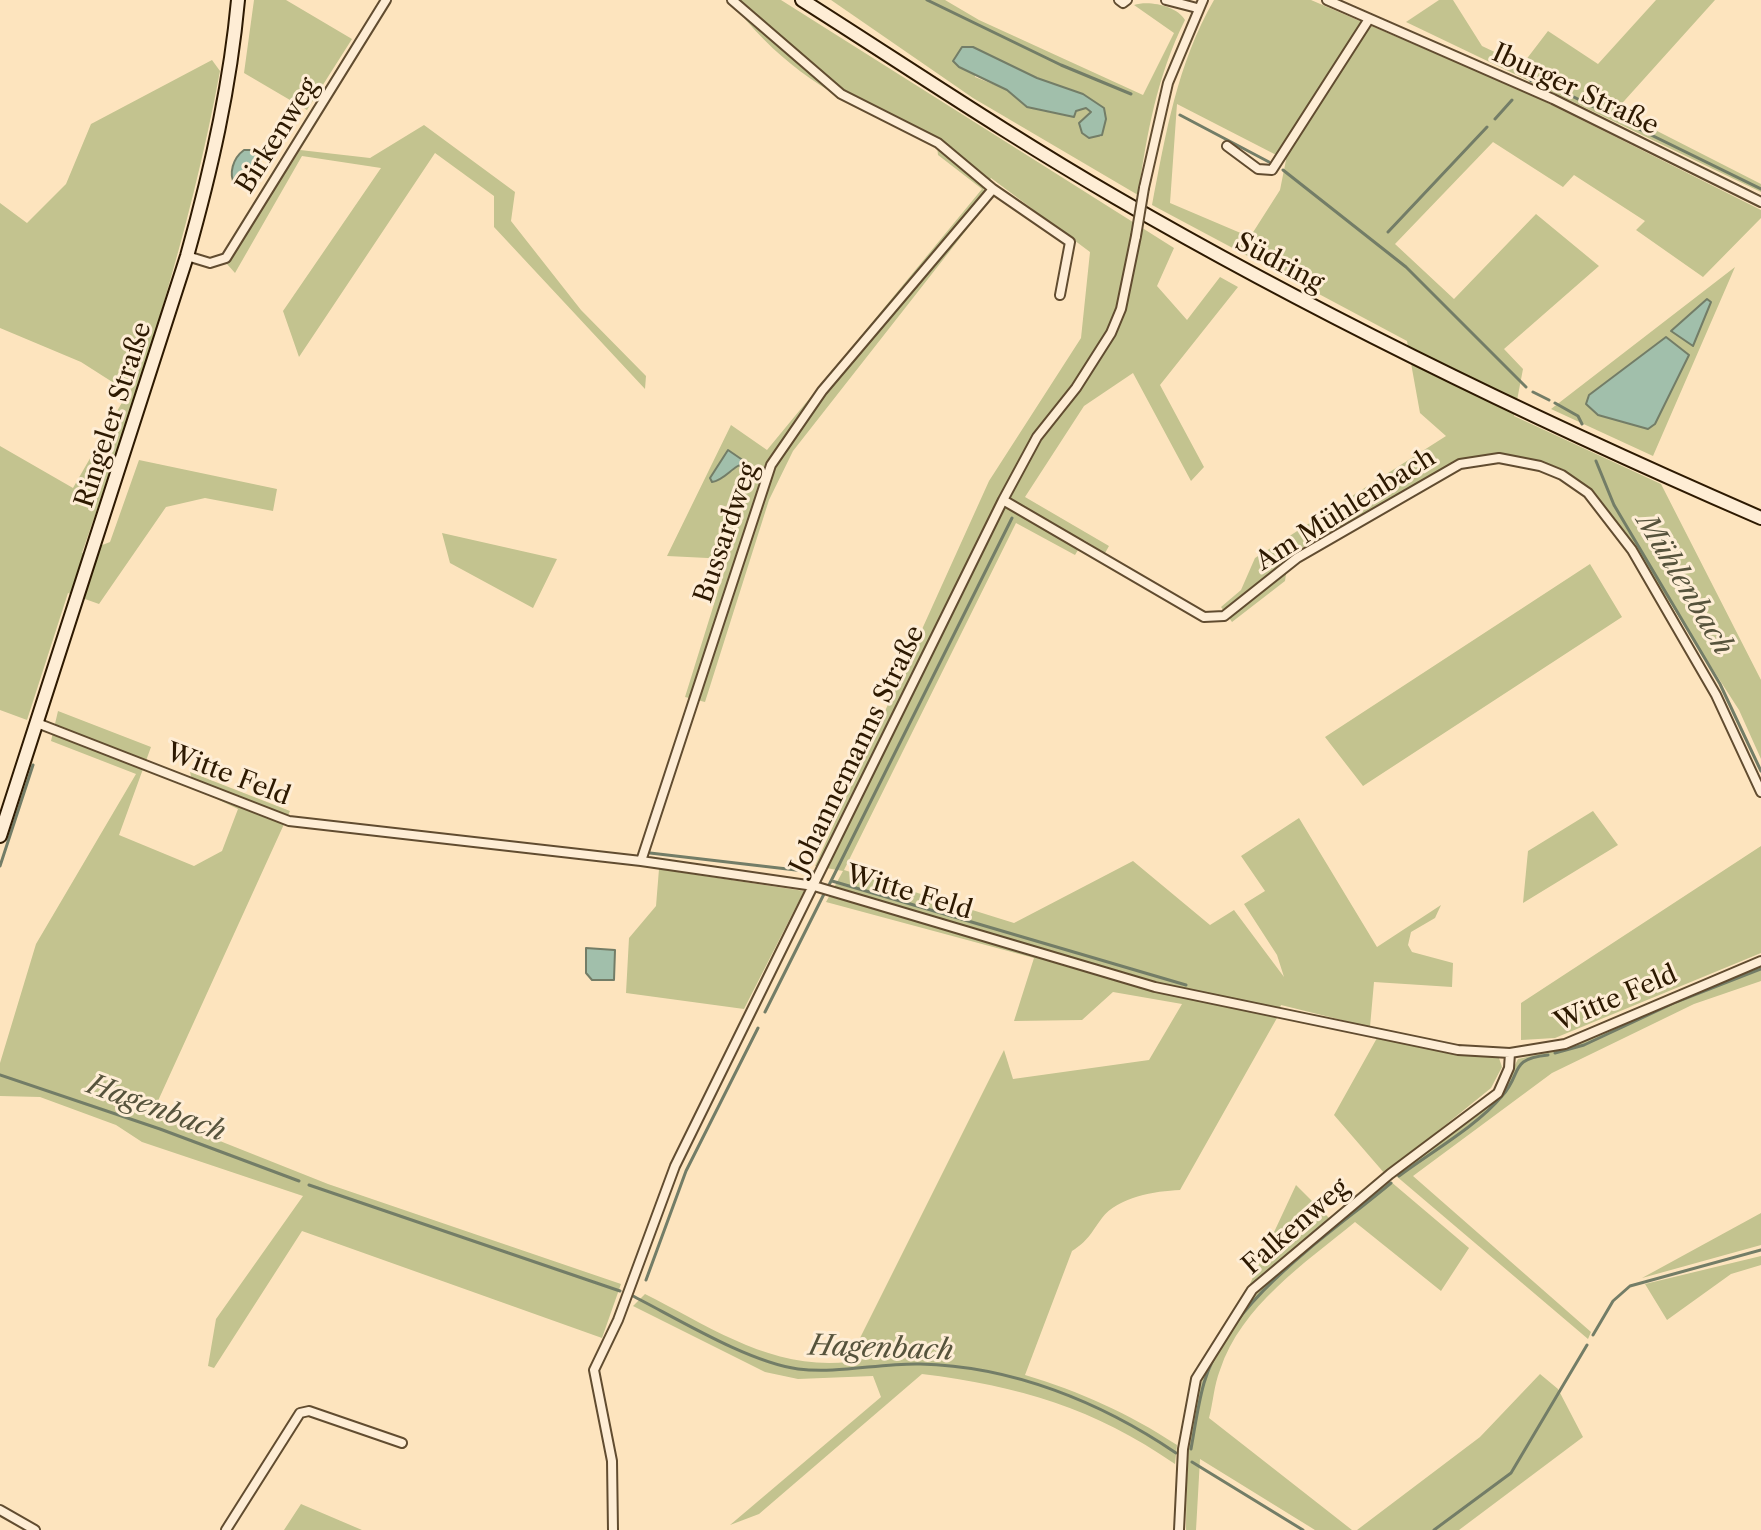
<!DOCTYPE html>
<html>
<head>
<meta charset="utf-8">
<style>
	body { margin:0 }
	canvas { display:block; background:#fde4be }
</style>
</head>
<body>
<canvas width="1761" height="1530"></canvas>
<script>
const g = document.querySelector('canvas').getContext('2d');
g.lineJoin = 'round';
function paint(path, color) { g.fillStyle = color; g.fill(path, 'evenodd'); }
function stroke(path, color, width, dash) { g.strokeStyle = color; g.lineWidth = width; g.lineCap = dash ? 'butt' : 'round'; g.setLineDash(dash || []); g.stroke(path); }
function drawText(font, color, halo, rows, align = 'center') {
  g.font = font + ' "Libre Caslon Text",serif'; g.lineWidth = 6; g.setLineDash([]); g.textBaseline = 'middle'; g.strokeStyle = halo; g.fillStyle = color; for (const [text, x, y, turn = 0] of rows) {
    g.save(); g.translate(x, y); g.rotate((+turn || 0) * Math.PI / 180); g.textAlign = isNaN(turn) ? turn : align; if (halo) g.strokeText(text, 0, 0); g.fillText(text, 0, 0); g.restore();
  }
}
const green = new Path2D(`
	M254 0H286L352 39 307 110 244 73Z
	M730 0H781L1174 248 1157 286 1187 320 1220 277 1238 287 1160 385 1204 467 1191 481 1133 373 1084 406 1025 497 1109 546 1105 553 1084 540 1075 555 1016 523 844 870 1014 923 1133 861 1210 925 1234 910 1284 977 1277 955 1244 904 1265 891 1241 856 1299 818 1377 947 1441 905 1435 918 1411 932 1408 945 1412 952 1453 963 1452 987 1374 982 1370 1027 1281 1005 1277 1018 1180 1190C1155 1191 1118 1197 1102 1218 1091 1233 1088 1241 1072 1251L1025 1375C1081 1392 1128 1413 1177 1445L1175 1464C1094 1408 1019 1386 922 1374L759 1514 730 1525 881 1397 873 1376 798 1379 765 1372 633 1306 645 1294C711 1327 771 1370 848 1362L1004 1050 1013 1079 1149 1060 1182 1004 1113 992 1082 1020 1014 1021 1034 958 826 902 843 871 815 866 989 481 1081 338 1090 252 991 178 983 189 993 196 793 451 769 500 705 702 685 697 728 559 667 556 731 425 767 450 982 189 938 155 936 137 893 116 887 122C822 91 774 59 730 0Z
	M831 0H945L979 20 1143 95 1174 33 1134 5C1149 0 1177 6 1185 20 1157 76 1147 133 1138 195L973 98ZM973 47 1037 78 1083 94 1106 119 1101 137 1079 123 1090 116 1091 112 1086 108 1076 111 1027 107 1008 90 975 77Z
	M1214 0H1311L1530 94 1761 210V218L1703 277 1636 230 1645 221 1574 175 1563 187 1493 142 1395 244 1454 299 1536 214 1599 266 1504 349 1523 369 1514 416 1661 484 1761 680V759L1739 710 1625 533 1588 487 1543 463 1518 456 1465 458 1289 555 1285 581 1232 622 1221 607 1241 590 1255 558 1446 436 1420 413 1407 341 1152 205C1166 133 1177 64 1214 0ZM1177 104 1286 160 1280 190 1250 237 1170 203Z
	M1439 0H1453L1482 46 1522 65 1548 31 1598 64 1656 0H1715L1616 110 1761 184V192L1406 22Z
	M212 60 220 71C190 234 137 396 82 553L110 542 139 460 277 489 273 511 205 498 166 507 99 604 68 593 27 720 0 710V446L73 488 128 392 81 362 0 328V203L27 223 66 184 91 124Z
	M424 125 515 192 511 221 581 310 646 376 645 389 494 227V196L435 153 299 357 283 311 381 168 302 156 235 273 227 264 300 150 370 158Z
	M1735 267 1653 456 1551 409ZM1666 337 1648 429 1598 415Z
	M442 533 557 559 533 608 450 563Z
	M1590 564 1622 617 1363 786 1325 737Z
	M58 711 151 747 119 835 194 866 222 851 238 809 194 788 190 772 290 811 152 1114 328 1184 621 1284 602 1338 302 1231 214 1368 208 1366 216 1319 303 1196 142 1142 116 1125 40 1097 0 1096V1063L36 944 136 774 51 741Z
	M1593 811 1618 845 1523 903 1528 851Z
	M1761 846V953L1555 1038 1521 1040V1003Z
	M659 869 804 891 744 1009 626 993 629 938 656 906Z
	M1761 966V981L1694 1004 1552 1073 1413 1176 1591 1332 1588 1339 1395 1175 1500 1094 1518 1059 1569 1047Z
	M1377 1038 1499 1058 1502 1067 1491 1088 1385 1174 1334 1115Z
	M1390 1181 1469 1248 1441 1291 1355 1222C1305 1263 1241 1306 1220 1370 1214 1385 1213 1403 1209 1418L1352 1530H1315L1200 1459 1196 1530H1186C1187 1480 1186 1426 1203 1378 1233 1292 1322 1236 1390 1181Z
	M1296 1185 1329 1218 1248 1288Z
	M1761 1213V1245L1642 1278Z
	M1761 1256V1265L1731 1274 1667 1320 1645 1284Z
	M1540 1374 1558 1389 1583 1437 1459 1530H1357L1480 1437Z
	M301 1504 362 1530H284Z`);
const water = new Path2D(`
	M962 47H973L1037 78 1083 94 1104 108 1106 119 1102 135 1089 138 1082 133 1079 123 1091 112 1086 108 1076 111 1074 117 1027 107 1007 90 959 67 953 61Z
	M244 150H256L261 160C255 173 251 188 235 185 228 174 233 158 244 150Z
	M1707 299 1711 302 1693 346 1671 331Z
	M1666 337 1689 355 1655 424 1648 429 1598 415 1586 404 1589 395Z
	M728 450 747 463C733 464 726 480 712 482L710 478Z
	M586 948 615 950 614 980H592L586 973Z`);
const stream = new Path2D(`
	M927 0 1061 65 1131 94
	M1531 81 1535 78 1761 189
	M1180 115 1269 162
	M1495 119 1512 100
	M1283 170 1406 267 1526 387
	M1388 232 1487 127
	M1533 392 1549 400
	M1555 403 1578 416 1582 424
	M1596 461 1614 505 1720 684 1761 771
	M650 853 813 872
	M0 866 33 765
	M832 881 1186 985
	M829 885 1012 518
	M765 1012 824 894
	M1555 1053 1584 1045 1676 1002 1761 969
	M0 1075 160 1129 299 1181
	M1399 1176C1431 1152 1477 1126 1502 1096 1523 1073 1508 1059 1548 1055
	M309 1185 620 1291
	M646 1280 686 1171 758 1028
	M631 1295C678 1319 748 1362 798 1369 838 1374 880 1363 920 1364 1012 1366 1101 1402 1176 1453
	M1593 1335 1613 1301 1630 1286 1761 1250
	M1191 1449C1195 1427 1198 1404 1204 1383 1228 1300 1328 1236 1391 1183
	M1192 1462 1303 1530
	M1434 1530 1511 1473 1587 1345`);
const street = new Path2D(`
	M1119 0 1123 3 1127 0
	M1166 0 1197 8
	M1327 0 1553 99 1761 202
	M1227 146 1258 169 1272 170 1369 19
	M1144 188 1168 83 1203 0
	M993 189 1070 242 1060 295
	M187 256 210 263 226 258 386 0
	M1003 500 1204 617 1224 616 1297 558 1460 464 1499 458 1540 466 1562 475 1588 493 1632 550 1716 695 1761 792
	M37 723 289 821 641 861 814 886 1155 987 1458 1050 1510 1053 1565 1044 1761 961
	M641 861 771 465 822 391 993 189 938 143 841 94 732 0
	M0 1510 35 1530
	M226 1530 300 1413 309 1411 402 1443
	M613 1530 612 1461 594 1370 618 1320 675 1166 1003 500 1037 437 1076 388 1111 333 1121 309 1136 236
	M1179 1530 1183 1449 1196 1379 1252 1290 1390 1174 1498 1093 1509 1068 1510 1053`);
const secondary = new Path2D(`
	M802 0C906 66 1008 135 1115 197 1323 318 1540 422 1761 518
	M0 836 187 256C211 171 230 88 238 0`);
const streetBridge = new Path2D(`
	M1136 236 1144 188`);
const streetNames = [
	["Iburger Straße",1575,90,25],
	["Birkenweg",278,136,-58],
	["Südring",1279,263,28],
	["Ringeler Straße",114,415,-72],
	["Am Mühlenbach",1346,510,-32],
	["Bussardweg",727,533,-71],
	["Johannemanns Straße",858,750,-64],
	["Witte Feld",228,775,21],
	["Witte Feld",909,893,17],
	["Witte Feld",1616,999,-23],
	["Falkenweg",1296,1227,-41]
];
const waterNames = [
	["Mühlenbach",1684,585,59],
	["Hagenbach",156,1109,20],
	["Hagenbach",881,1349,2]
];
paint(green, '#c3c38f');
paint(water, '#a1bfab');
stroke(water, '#737d67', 2);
stroke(stream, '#737d67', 3);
stroke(street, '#614c30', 12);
stroke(secondary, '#2d1901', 16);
stroke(street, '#feedd5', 8);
stroke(secondary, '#feedd5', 12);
stroke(streetBridge, '#614c30', 12, []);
stroke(streetBridge, '#feedd5', 8);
drawText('26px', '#2d1901', '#feedd5', streetNames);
drawText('italic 28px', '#56533c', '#feedd5', waterNames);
</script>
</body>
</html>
